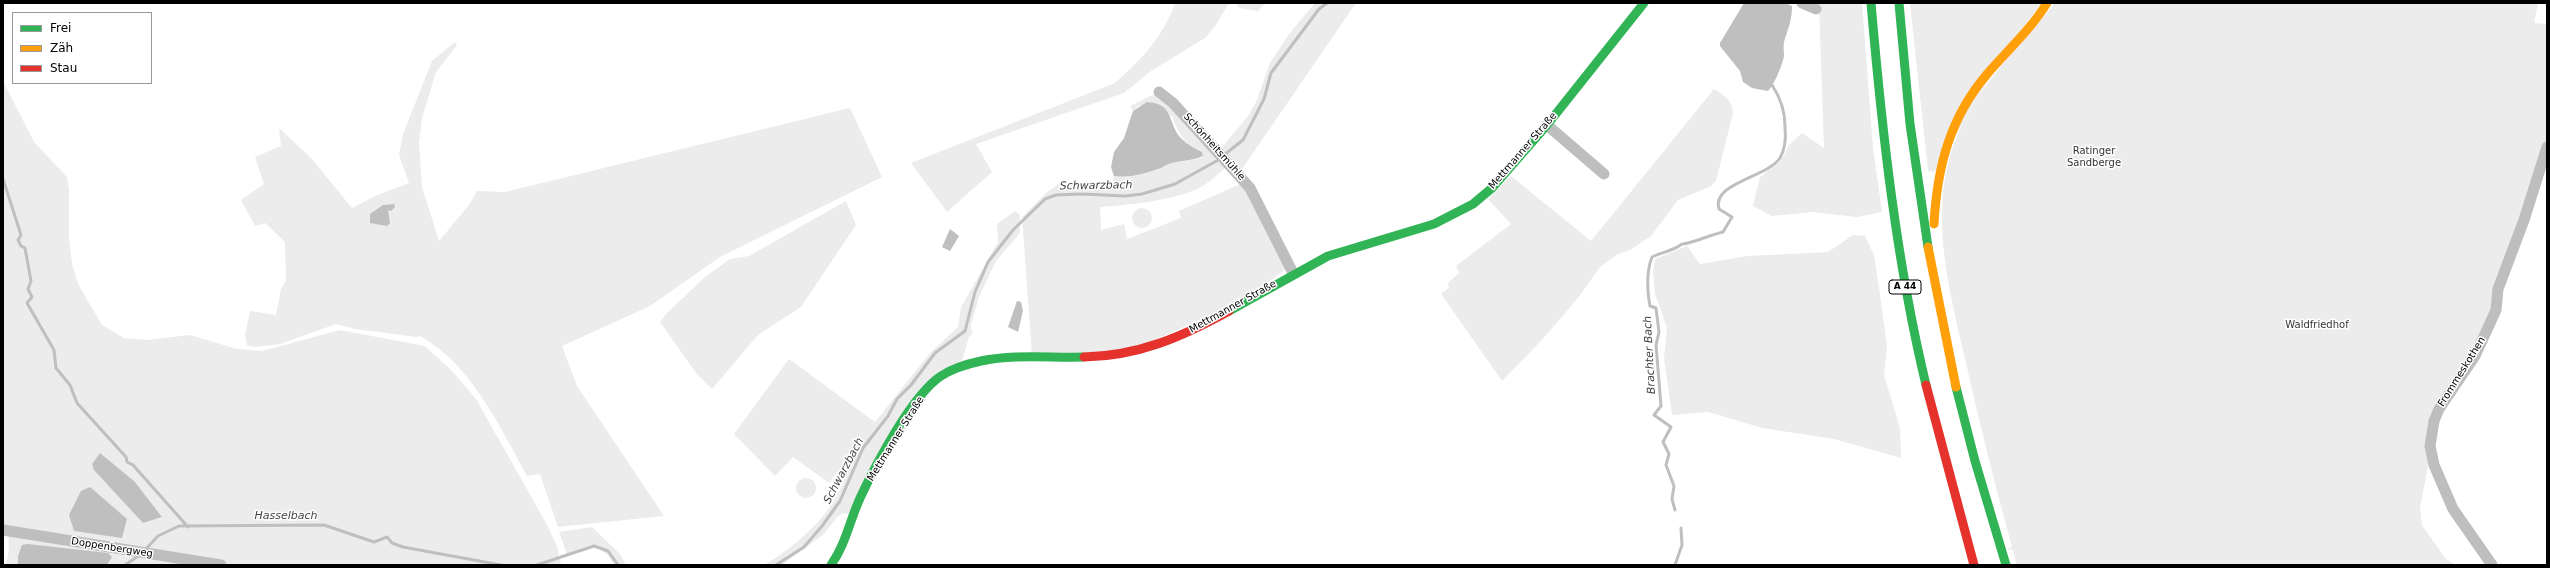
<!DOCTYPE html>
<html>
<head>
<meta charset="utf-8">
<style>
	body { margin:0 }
	#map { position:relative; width:2550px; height:568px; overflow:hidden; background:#fff; font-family:"DejaVu Sans",sans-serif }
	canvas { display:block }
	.frame { position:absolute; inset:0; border:4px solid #000; pointer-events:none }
	.legend { position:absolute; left:12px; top:12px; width:140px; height:72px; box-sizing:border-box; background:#fff; border:1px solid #999; margin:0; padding:5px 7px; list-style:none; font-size:12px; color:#000 }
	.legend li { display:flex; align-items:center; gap:8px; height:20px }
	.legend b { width:20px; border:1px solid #999 }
</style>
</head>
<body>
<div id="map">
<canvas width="2550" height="568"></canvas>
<div class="frame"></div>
<ul class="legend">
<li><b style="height:5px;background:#30b455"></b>Frei</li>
<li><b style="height:5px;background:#ff9f0a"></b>Zäh</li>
<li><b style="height:5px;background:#e5322d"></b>Stau</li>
</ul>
</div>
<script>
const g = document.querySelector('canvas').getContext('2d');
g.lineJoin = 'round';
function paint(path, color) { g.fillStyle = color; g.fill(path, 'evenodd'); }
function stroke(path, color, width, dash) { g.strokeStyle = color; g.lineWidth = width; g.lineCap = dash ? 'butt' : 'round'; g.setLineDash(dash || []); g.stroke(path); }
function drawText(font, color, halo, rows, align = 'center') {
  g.font = font + ' "DejaVu Sans",sans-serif'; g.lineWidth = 3; g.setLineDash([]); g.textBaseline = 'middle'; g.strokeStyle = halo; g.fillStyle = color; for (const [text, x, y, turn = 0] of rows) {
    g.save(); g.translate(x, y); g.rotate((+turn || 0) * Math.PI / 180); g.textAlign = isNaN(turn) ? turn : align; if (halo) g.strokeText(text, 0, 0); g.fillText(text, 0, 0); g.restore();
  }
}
const green = new Path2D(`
	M1175 3H1229L1216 25 1205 38 1151 71 1124 93 976 144 992 172 947 212 911 163 1115 83C1140 61 1164 36 1175 3Z
	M1236 3H1265L1258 11 1239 8Z
	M1315 3H1356L1240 172 1219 151 1248 116 1256 102 1270 63 1289 34Z
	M1817 3H1862L1873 148 1882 212 1857 217 1812 212 1772 216 1753 206 1760 177 1780 162 1790 144 1802 133 1824 148 1819 4Z
	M1910 3H2042L2009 45 1934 172 1928 171Z
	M2055 3H2538L2534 23 2547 24V147L2496 310 2439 409 2420 508 2422 525 2445 558 2455 565H2017L2013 550 2007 549 2012 547C1995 486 1980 425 1966 363 1949 287 1926 209 1958 134 1979 85 2021 44 2055 3Z
	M455 42 457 45 436 72 422 118 419 143 422 187 439 241 469 205 477 191 505 192 850 108 882 177 720 257 650 306 562 346 577 386 664 516 558 527 540 474 527 476C500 427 471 364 420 336L417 337 355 329 336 324 280 344 256 347 247 346 245 334 250 311 276 315 281 289 286 280 285 242 265 223 255 226 241 200 264 184 255 157 281 146 279 128 311 158 352 208 375 196 409 183 399 155 403 134 432 61Z
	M3 81 34 142 67 177 69 190V239L72 264 78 284 102 325 124 338 146 340 190 335 237 349 262 351 340 330 425 346 452 371 476 399 546 523 557 546 561 565H108L112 557 18 556V565H4C12 555 7 538 9 526L3 525ZM135 482 162 517 143 523 133 511Z
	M1714 89C1725 96 1732 99 1733 113L1716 181 1711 186 1678 200 1651 236 1630 250 1618 254 1600 267 1578 298 1541 341 1502 381 1441 294 1449 288 1448 283 1459 273 1456 266 1511 224 1488 199 1511 176 1591 241Z
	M1152 95 1161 97 1226 163 1224 169C1216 176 1206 185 1197 189 1167 202 1132 204 1100 207L1101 230 1124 224 1127 239 1181 218 1179 211 1245 182 1288 268 1240 302 1132 350 1032 355 1022 217 1046 193 1060 183H1068L1080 189 1112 187 1114 176C1130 178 1143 174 1158 169 1163 168 1166 164 1172 163 1183 160 1193 161 1203 157L1202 152C1184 144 1179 134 1172 116L1138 106 1133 111 1130 106Z
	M846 201 856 225 801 307 758 335 712 389 696 373 660 322 667 313 705 277 730 259 749 256Z
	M1132 218a10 10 0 1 1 20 0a10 10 0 1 1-20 0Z
	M1015 211 1020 215V233L996 261 979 297 971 325 972 334 969 337 962 361 944 371 851 515 843 513 837 517 824 534 782 565H764C789 551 819 525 834 501 844 485 849 466 855 449L829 483 793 457 775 476 734 434 789 359 875 422 930 353 958 327 961 307 998 242 997 224Z
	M1853 235 1865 236 1874 255 1879 288 1887 345 1884 375 1900 428 1901 458 1834 439 1762 428 1708 412 1672 415 1664 358 1667 328 1655 294 1653 273 1655 259 1687 246 1700 264 1748 256 1828 252Z
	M796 488a10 10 0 1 1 20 0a10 10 0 1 1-20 0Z
	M592 527 620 554 626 565H614L607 554 592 545 567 554 559 532Z`);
const water = new Path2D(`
	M1744 3H1786L1792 6C1792 20 1788 29 1784 42 1783 47 1784 50 1784 55 1784 62 1773 87 1768 91L1752 88 1743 82 1740 71 1720 46V43Z
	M1147 102C1173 103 1168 121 1179 136 1184 142 1195 149 1202 152L1203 156C1193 161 1183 160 1172 163 1166 164 1163 168 1158 169 1143 174 1130 178 1114 176L1111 167 1114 152 1124 138 1133 111Z
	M394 204 395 207 391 211 388 210 390 223 387 226 370 223V214L383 205Z
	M950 229 959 236 950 251 942 247Z
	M1017 301 1021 302 1023 311 1018 332 1008 327Z
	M100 453 135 482 162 517 143 523 94 470 92 464Z
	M90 487 127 519 122 538 74 531 69 515 81 491Z
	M28 544 108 553 112 557 107 565H18V556L22 545Z`);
const stream = new Path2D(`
	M1224 155 1243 140 1264 99 1271 73 1319 9 1327 3
	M3 179 21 235 18 240 21 246 25 248 31 281 28 289 32 297 27 303 54 350 56 368 70 385 77 403 126 457 127 462 133 465 188 527
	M1675 510 1672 499 1674 486 1666 465 1669 454 1663 442 1671 427 1654 415 1661 406 1656 345 1659 332 1656 308 1650 306C1647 290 1646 273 1652 257 1662 252 1673 251 1682 244 1687 245 1713 234 1723 232L1732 217 1719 209C1711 183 1768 177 1780 158 1786 148 1786 137 1785 126 1785 111 1780 97 1772 85
	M144 551 158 536 179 526 324 525 374 542 387 537 392 543 403 547 501 565
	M125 565 140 555
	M537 565 594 546 608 551 618 565
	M776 565 804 547 822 526 840 501 863 448 888 416 897 399 911 385 935 353 965 331 975 292 988 262 1013 230 1045 199 1056 195 1082 194 1125 196 1142 194 1175 184 1220 159
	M1675 565 1682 545 1681 528`);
const street = new Path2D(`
	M1802 3 1816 9
	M1159 92 1173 103 1250 188 1293 273
	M1547 125 1604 174
	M3 530 221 565
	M2492 565 2453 509 2434 465 2430 446 2434 421 2439 409 2475 356 2496 310 2498 289 2524 220 2547 147`);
const fast = new Path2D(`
	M1871 3C1882 131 1896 260 1926 385
	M1899 3 1910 124 1928 247
	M1229 311 1328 256 1434 224 1473 204 1492 188 1547 125 1644 3
	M1956 387 1975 461 2006 565
	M831 565C846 544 850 519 861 496 876 464 912 395 941 376 953 368 967 364 981 361 1014 354 1050 358 1084 357`);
const slow = new Path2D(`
	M1934 224C1937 167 1950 117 1988 73 2008 50 2031 29 2047 3
	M1928 247 1956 387`);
const jam = new Path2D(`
	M1084 357C1138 356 1182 337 1229 311
	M1926 385 1974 565`);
const shields = [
	[1905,287,32]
];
const shieldNames = [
	["A 44",1905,287]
];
const streetNames = [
	["Schönheitsmühle",1214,147,48],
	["Mettmanner Straße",1523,151,-49],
	["Mettmanner Straße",1233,307,-29],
	["Frommeskothen",2462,372,-58],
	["Mettmanner Straße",896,439,-58],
	["Doppenbergweg",112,548,9]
];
const parkNames = [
	["Ratinger",2094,151],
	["Sandberge",2094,163],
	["Waldfriedhof",2317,325]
];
const waterNames = [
	["Schwarzbach",1096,186,-1],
	["Brachter Bach",1650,355,-93],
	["Schwarzbach",844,471,-62],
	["Hasselbach",286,516]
];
paint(green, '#ececec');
paint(water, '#bfbfbf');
stroke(stream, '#bfbfbf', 3);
stroke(street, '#bebebe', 11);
stroke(fast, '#30b455', 9);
stroke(slow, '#ff9f0a', 9);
stroke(jam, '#e5322d', 9);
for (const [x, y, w] of shields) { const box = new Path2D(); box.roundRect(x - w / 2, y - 7, w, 14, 3); g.fillStyle = '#fff'; g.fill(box); stroke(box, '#000', 1); }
drawText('bold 9px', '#000', null, shieldNames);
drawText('10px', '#000', '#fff', streetNames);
drawText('10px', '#333', '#fff', parkNames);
drawText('italic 11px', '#444', '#fff', waterNames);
</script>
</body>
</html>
